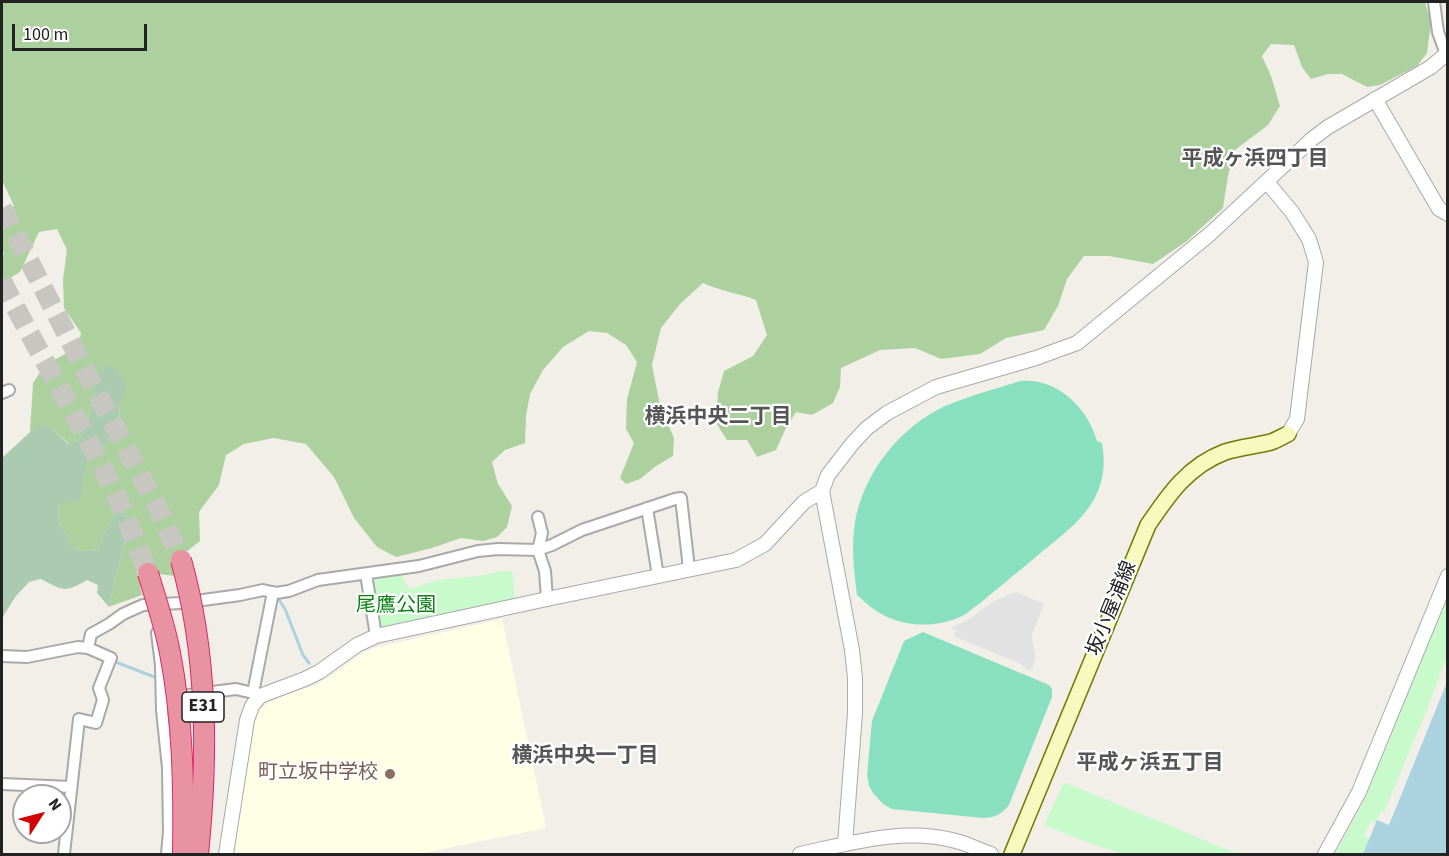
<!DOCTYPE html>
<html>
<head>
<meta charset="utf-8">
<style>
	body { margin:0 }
	#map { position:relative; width:1449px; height:856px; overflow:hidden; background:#f2efe9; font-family:"Source Sans 3",sans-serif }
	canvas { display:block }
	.frame { position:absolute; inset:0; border:3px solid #222; pointer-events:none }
	.north { position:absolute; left:12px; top:784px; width:60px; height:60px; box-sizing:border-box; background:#fff; border:2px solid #a7a7a7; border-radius:50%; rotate:54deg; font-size:16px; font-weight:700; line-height:24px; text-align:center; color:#222 }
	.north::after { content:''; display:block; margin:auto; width:21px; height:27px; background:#d40000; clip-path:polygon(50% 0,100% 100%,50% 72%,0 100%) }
	.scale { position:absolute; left:12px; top:24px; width:135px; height:27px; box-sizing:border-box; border:3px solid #222; border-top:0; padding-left:8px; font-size:18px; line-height:21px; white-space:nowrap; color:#222; -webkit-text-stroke:4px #fff; paint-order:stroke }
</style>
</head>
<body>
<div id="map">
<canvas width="1449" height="856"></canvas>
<div class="frame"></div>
<div class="north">N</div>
<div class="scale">100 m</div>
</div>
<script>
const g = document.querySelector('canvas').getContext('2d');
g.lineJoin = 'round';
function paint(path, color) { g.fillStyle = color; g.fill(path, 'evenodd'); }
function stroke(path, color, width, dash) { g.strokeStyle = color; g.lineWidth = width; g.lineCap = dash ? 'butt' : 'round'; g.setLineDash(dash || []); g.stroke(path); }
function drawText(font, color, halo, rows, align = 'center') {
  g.font = font + ' "Source Sans 3","Noto Sans JP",sans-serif'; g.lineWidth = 4.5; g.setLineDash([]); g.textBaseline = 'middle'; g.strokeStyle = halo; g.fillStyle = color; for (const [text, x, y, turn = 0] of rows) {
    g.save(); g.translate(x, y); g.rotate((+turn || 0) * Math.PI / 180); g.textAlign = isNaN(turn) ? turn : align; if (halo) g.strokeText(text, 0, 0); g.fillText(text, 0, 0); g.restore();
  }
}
const education = new Path2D(`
	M502 619 546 828 418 854H234L254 720 259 710 268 703 287 695 315 685 328 678 362 653 374 648Z`);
const forest = new Path2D(`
	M2 2H1425L1431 23 1427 53 1417 66 1380 85 1367 87 1342 74H1328L1311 79 1302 67 1294 45 1271 44 1262 56 1271 76 1280 106 1268 125 1235 150 1228 176 1223 208 1187 241 1153 264 1109 256H1084L1067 279 1058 306 1044 330 1006 338 980 354 941 359 915 348 880 350 841 368 840 387 833 403 812 415 796 412 785 430 776 450 757 457 747 440H727L716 423 718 392 724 371 753 356 767 335 756 300C738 293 720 291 703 283L680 304 661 328 652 365 660 405 674 438 673 456 656 466 640 479 626 484 620 478 634 443 626 429 627 399 637 362 626 345 607 333 589 331 563 347 543 370 530 394 526 416 525 443 505 450 492 462 498 484 512 506 507 527 497 537 483 541 461 538 432 548 396 557 377 547 354 518 334 477 306 444 274 438 244 444 226 455 219 485 199 512 200 541 186 552 174 556 175 576 159 574 151 564 137 571 142 595 109 607 129 523 124 512 115 514 107 528 98 549 82 551 71 545 59 522 58 502 84 480 85 464 102 450 119 422 120 403 97 376 89 418 79 440 70 444 52 429 41 425 30 432 33 383 45 365 78 347 81 333 64 308 63 279 67 250 57 229 39 232 20 272 2 283V256L4 254 2 248V218L14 206 2 180Z`);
const cemetery = new Path2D(`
	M108 364 121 374 128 390 120 403 119 422 102 450 86 464 84 480 80 501 58 502 59 522 71 545 82 551 98 549 107 528 115 514 124 512 129 523 109 607 97 593 98 585 87 580C64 593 64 591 41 579L29 582 16 596 2 618V458L30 432 41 424 52 429 69 444 79 440 89 418 97 376Z`);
const park = new Path2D(`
	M499 571H512C514 578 514 594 515 603L379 633 371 576 402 572 403 579 409 589C416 589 420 585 427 583 451 576 476 579 499 571Z
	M1447 594V657L1426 712 1384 812 1381 811 1376 823 1371 821 1364 836 1370 839 1363 854H1335L1363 803Z
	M1064 782 1238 854H1122L1078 839 1044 825Z`);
const pitch = new Path2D(`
	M1020 381C1057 377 1088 408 1097 441L1102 443C1112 500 1076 524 1037 556 1018 572 998 588 979 604 974 607 969 612 964 615 937 629 901 628 875 610 869 606 863 600 857 595 854 571 851 546 855 522 864 472 900 427 945 406 969 396 995 389 1020 381Z
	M923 632 1049 685 1052 689V697L1009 805C1002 814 994 818 983 818L892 809 883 804 873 793 869 786 867 775 872 721 904 641Z`);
const parking = new Path2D(`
	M1016 592 1044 604 1032 634V639L1036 657 1031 671 1022 667 1023 665 954 636 956 630 951 628 968 620 992 602Z`);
const water = new Path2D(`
	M1447 682V854H1363L1377 820 1389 825Z`);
const stream = new Path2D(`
	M277 597 285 609 303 655 309 663
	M113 661 157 678`);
const motorwayTunnel = new Path2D(`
	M2 208 104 407 158 508 181 560
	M2 281C32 341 67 399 98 459 118 496 133 535 148 573`);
const minor = new Path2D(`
	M1434 2 1438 32 1446 54
	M2 393 9 390
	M647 508 658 576
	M538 517 542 533 538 550 545 571 547 599
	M366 574 376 636
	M157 633 161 665 162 710 168 768 169 832 167 854
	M88 648 91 634 109 624 123 614 143 605 181 603 240 595 263 590 276 593 289 591 318 580 419 566 478 551 498 549 538 550 552 545 582 530 675 499 681 498 689 569
	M2 656 27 657 78 647 88 648 111 658 99 688 103 700 96 723 79 719 64 854
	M173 697 236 689 253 693
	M257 700 253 693 273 592
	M2 784 71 787`);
const tertiary = new Path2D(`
	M1375 99 1439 209 1448 214
	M1267 182 1292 212 1309 239 1316 262 1297 419 1288 434
	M845 844 855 713V678L852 650 822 491 828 475 852 444 867 428 887 413 936 387 1036 358 1077 343 1210 234 1312 139 1328 127 1431 67 1446 54 1448 55
	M226 854 247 720 252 706 260 696 305 679 319 672 357 645 376 636 547 599 736 560 765 544 804 502 822 491
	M800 854C851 843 904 827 956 841 968 844 979 850 991 854
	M1325 854 1359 792 1448 576`);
const secondary = new Path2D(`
	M1012 854 1148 525C1169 494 1188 466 1225 452 1240 447 1256 446 1271 442 1277 440 1283 436 1288 434`);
const motorwayBridge = new Path2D(`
	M181 560C208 656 208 756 198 854
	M148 573C156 600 165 626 170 653 183 720 184 787 183 854`);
const markers = [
	[390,774,6,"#8d6e63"]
];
const shields = [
	[203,707,42]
];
const shieldNames = [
	["E31",203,707]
];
const parkNames = [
	["尾鷹公園",396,607]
];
const streetNames = [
	["坂小屋浦線",1113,609,-68]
];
const educationNames = [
	["町立坂中学校",378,774]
];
const neighbourhoodNames = [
	["平成ヶ浜四丁目",1255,160],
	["横浜中央二丁目",718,418],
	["横浜中央一丁目",585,757],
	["平成ヶ浜五丁目",1150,764]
];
paint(education, '#ffffe5');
paint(forest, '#add19e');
paint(cemetery, '#aacbaf');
paint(park, '#c8facc');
paint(pitch, '#88e0be');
paint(parking, '#e2e2e2');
paint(water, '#aad3df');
stroke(stream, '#aad3df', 3);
stroke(motorwayTunnel, '#c8c6c1', 20, [20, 10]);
stroke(minor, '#a9a9a9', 14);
stroke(tertiary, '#a9a9a9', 16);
stroke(secondary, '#707d05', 18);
stroke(minor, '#fff', 10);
stroke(tertiary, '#fff', 14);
stroke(secondary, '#f7fabf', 15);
stroke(motorwayBridge, '#dc2a67', 22, []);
stroke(motorwayBridge, '#e892a2', 20);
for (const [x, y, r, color] of markers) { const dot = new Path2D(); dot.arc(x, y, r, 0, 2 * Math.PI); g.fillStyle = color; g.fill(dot); stroke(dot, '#fff', 2); }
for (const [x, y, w] of shields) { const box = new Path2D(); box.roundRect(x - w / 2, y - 15, w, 30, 4.5); g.fillStyle = '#fff'; g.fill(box); stroke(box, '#222', 1.5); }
drawText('bold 18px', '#222', null, shieldNames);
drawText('20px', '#0c8416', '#fff', parkNames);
drawText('20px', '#222', '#fff', streetNames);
drawText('20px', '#785e54', '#fff', educationNames, 'right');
drawText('bold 21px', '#555', '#fff', neighbourhoodNames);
</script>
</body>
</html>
